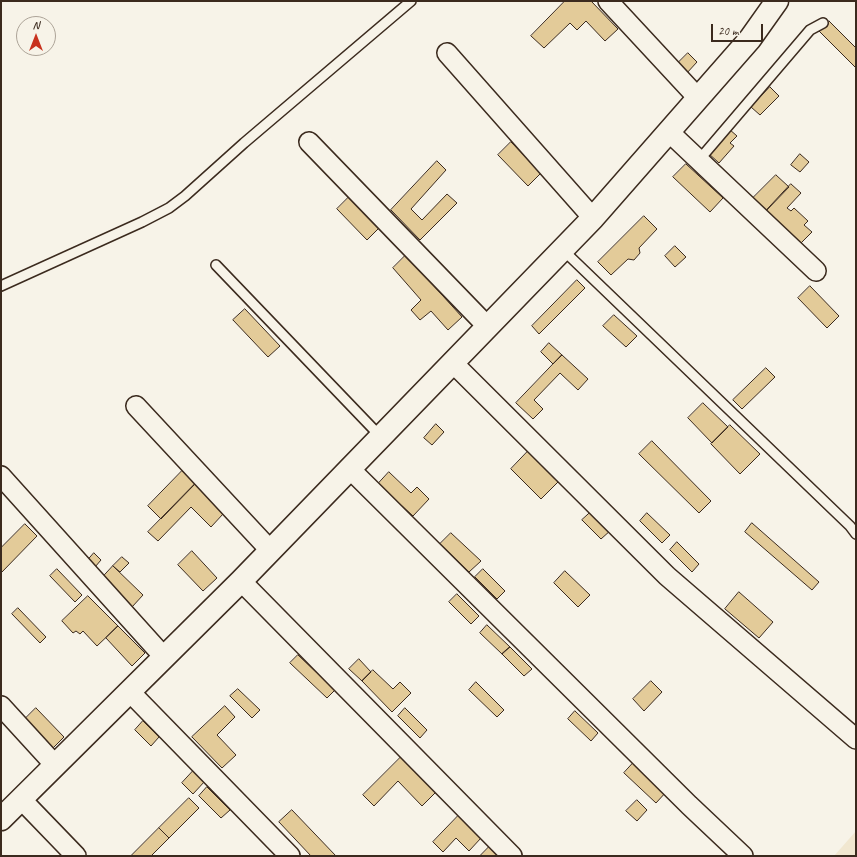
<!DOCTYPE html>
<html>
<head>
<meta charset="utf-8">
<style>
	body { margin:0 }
	#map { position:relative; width:857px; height:857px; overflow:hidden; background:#f7f3e8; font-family:Caveat,sans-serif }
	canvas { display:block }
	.frame { position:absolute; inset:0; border:2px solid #3b2a1e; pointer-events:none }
	.north { position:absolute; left:16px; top:16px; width:40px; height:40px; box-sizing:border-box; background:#f7f3e8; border:1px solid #aca397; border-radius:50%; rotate:0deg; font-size:11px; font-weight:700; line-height:16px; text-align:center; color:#3b2a1e }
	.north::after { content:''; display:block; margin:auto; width:14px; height:18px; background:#c8321e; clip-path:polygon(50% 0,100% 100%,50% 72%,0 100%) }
	.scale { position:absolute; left:711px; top:24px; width:52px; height:18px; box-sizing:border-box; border:2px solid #3b2a1e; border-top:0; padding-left:5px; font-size:12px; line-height:14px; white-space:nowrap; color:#3b2a1e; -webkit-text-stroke:3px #f7f3e8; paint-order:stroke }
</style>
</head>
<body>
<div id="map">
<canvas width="857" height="857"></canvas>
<div class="frame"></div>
<div class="north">N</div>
<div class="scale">20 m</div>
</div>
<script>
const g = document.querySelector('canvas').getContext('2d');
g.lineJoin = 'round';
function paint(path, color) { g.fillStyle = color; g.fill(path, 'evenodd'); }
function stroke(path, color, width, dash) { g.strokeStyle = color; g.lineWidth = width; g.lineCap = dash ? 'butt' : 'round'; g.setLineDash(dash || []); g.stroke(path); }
const built = new Path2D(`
	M856 831V856H834Z`);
const building = new Path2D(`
	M565 1H591L618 29 605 41 586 21 577 30 570 23 544 48 531 36Z
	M829 21 856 48V68L819 31Z
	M688 53 697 62 686 74 677 64Z
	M770 87 779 96 760 115 751 107Z
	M729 129 737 136 730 143 734 146 719 163 708 153Z
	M511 142 541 173 528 186 498 155Z
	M800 154 809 162 800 172 791 165Z
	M437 161 446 170 411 209 422 220 447 194 457 203 420 240 391 210Z
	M686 164 723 198 710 212 673 177Z
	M776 175 789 187 765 212 752 199Z
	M791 184 801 193 787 208 791 211 794 208 808 221 804 225 812 232 800 244 765 212Z
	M350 196 380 227 367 240 337 209Z
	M644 216 657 229 639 248 640 253 634 260 628 259 611 275 598 262Z
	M675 246 686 257 675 267 665 256Z
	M406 255 462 317 448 330 431 311 420 320 411 310 421 300 393 268Z
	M577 280 585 288 539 334 532 326Z
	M810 286 839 316 827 328 798 298Z
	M245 309 280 346 268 357 233 320Z
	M614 315 637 336 626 347 603 326Z
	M549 343 562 355 553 364 541 352Z
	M562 355 588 379 578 390 560 373 534 400 543 409 533 419 516 403Z
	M766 368 775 377 742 409 733 400Z
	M703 403 728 427 712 443 688 418Z
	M436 424 444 432 432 445 424 438Z
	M730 425 760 454 740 474 711 444Z
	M652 441 711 501 699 513 639 454Z
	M533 446 564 476 541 499 511 469Z
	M182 471 195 484 161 519 148 506Z
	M389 472 411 493 417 487 429 499 413 516 378 484Z
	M195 484 223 514 211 527 191 507 158 541 148 532Z
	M592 511 611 530 601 539 582 520Z
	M647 513 670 535 662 543 640 521Z
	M752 523 819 582 812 590 745 532Z
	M25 524 37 536 1 573V548Z
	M451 533 481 561 469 572 440 544Z
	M677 542 699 564 692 572 670 550Z
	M192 551 217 578 203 591 178 565Z
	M94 553 101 560 95 567 88 560Z
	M122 557 129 563 120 572 113 566Z
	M113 566 143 595 132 607 102 578Z
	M57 569 82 595 75 602 50 576Z
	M483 569 505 591 497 599 475 577Z
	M565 571 590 595 578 607 554 583Z
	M739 592 773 622 759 638 725 609Z
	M457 594 479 616 471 624 449 602Z
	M88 596 118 626 97 646 83 631 80 634 76 631 73 633 62 621Z
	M18 608 46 637 40 643 12 614Z
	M487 625 510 647 502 654 480 633Z
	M118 626 145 653 132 666 106 638Z
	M510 647 532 669 524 676 502 654Z
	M298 655 335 690 327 698 290 663Z
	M359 659 371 672 362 681 349 669Z
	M373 670 393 689 400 682 411 693 392 712 362 681Z
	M651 681 662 692 644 711 633 699Z
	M476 682 504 710 497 717 469 690Z
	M238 689 260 710 252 718 230 696Z
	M225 706 235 717 217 735 236 755 222 768 192 737Z
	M36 708 64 737 52 749 24 720Z
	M405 708 427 730 420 738 398 716Z
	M575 711 598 733 591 741 568 719Z
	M143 721 159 737 151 746 135 730Z
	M401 757 436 792 422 806 398 781 374 806 363 795Z
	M635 761 667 791 656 803 624 773Z
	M194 770 205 781 193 794 182 783Z
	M207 787 230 810 221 818 199 796Z
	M189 798 199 808 169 838 159 828Z
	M637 800 647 810 637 821 626 811Z
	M292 810 336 856H311L279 822Z
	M459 815 481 838 469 851 456 838 443 852 433 842Z
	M159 828 169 838 151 856H131Z
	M489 847 499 856H480Z`);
const service = new Path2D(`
	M699 160 810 30 823 23
	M562 249 850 526 856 534
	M216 265 380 436
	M1 286 142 222 169 208 185 196 244 143 411 1`);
const minor = new Path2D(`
	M608 1 698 98
	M447 53 593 218
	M668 131 816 271
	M309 142 487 326
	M452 362 667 576 856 739
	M136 406 270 550
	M349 468 689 805 743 856
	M1 476 164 657
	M241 581 512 856
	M129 691 290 856
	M1 706 55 765
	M21 799 76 856`);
const tertiary = new Path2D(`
	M1 819 241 581 593 218 750 39 777 1`);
paint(built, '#f1e7d0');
paint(building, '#e3cb99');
stroke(building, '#3b2a1e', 1);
stroke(service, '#3b2a1e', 12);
stroke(minor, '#3b2a1e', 22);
stroke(tertiary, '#3b2a1e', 25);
stroke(service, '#f7f3e8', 9);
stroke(minor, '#f7f3e8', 19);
stroke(tertiary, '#f7f3e8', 22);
</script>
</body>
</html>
